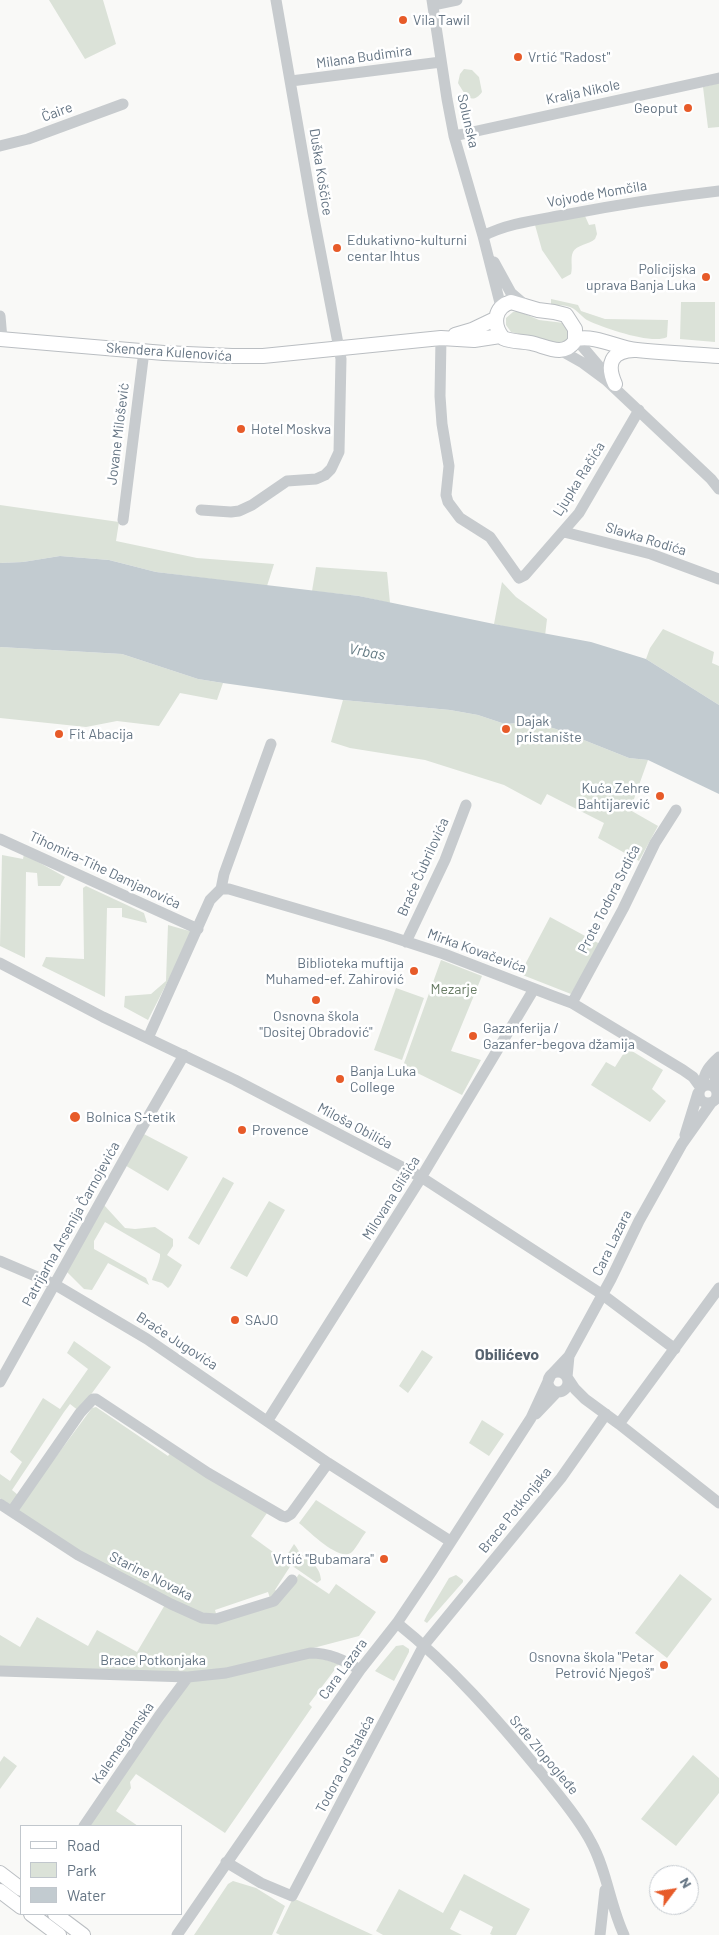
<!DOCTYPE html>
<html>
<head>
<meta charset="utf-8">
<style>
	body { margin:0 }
	#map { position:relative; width:719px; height:1935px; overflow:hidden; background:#f9f9f7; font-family:Barlow,sans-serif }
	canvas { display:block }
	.legend { position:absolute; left:20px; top:1825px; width:162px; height:90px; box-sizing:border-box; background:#fff; border:1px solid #c1c7cd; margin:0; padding:6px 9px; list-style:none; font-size:15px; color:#647483 }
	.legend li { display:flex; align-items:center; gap:10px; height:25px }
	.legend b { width:25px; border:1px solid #c1c7cd }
	.north { position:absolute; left:649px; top:1865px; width:50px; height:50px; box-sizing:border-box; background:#fff; border:1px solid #c1c7cd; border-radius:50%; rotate:59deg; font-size:14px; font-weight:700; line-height:20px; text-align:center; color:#647483 }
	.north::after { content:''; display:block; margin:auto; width:18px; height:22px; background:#e75b29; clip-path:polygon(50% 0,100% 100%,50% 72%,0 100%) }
</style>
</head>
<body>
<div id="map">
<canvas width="719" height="1935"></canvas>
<ul class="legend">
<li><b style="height:6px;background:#fff"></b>Road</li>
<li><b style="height:14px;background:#dbe2d8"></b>Park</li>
<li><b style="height:14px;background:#c2cbd0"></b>Water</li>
</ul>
<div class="north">N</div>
</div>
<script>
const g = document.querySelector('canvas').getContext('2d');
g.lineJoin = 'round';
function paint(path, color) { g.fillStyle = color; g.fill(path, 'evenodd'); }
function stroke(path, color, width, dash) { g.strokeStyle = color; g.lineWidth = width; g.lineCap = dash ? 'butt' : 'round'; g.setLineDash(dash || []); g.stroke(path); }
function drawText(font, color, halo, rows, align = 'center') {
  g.font = font + ' Barlow,sans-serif'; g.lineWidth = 5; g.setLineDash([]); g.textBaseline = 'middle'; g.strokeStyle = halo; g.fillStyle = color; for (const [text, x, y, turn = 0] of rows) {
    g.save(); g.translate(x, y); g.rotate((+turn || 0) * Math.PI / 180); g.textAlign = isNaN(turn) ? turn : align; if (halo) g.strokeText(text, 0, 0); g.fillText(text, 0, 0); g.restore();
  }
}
const green = new Path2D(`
	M49 0H103L116 44 85 59Z
	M464 69 472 70 479 77 482 92C471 107 464 93 458 83L460 74Z
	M719 83V127L708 128 703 87Z
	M585 216 589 225 595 224 597 234 595 239C590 244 576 245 573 252 570 258 573 267 571 274L562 279 542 250 535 225Z
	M551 299 578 305 581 311 605 319 668 320 667 337C653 345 604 328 589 321 582 318 578 310 570 307 564 305 557 305 551 305Z
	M681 302H715V342L680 339Z
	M518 311 539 320 564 323 570 333C563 355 539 336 524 335L530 337 511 332 506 325V318L513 312Z
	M0 505 119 522 116 541 197 558 274 564 267 586 156 572 109 560 60 556 23 562 0 563Z
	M316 567 387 572 390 603 359 596 312 591Z
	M502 582 516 597 547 619 545 636 494 624Z
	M663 629 714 652 712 663 719 666V705L646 659 650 648Z
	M0 647 122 654 198 679 223 683 217 700 180 693 159 726 117 721 86 727 0 718Z
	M343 700 450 710 478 715 505 724 533 722 556 729 629 758 648 760 630 810 658 826 639 861 598 838 604 823 547 794 541 805 504 785 425 760 350 748 331 742Z
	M24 854 65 877 60 886H38L37 873 26 872 25 958 0 946 2 855 23 859Z
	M86 886 144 913 147 923 122 917V908H107L105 997 42 966 46 957 84 959 83 888Z
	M550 917 600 944 571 994 520 974Z
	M168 925 193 932 148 1020 124 1007 125 996 151 994 166 981Z
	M441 960 482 976 451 1051 481 1060 462 1095 403 1066Z
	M396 988 424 998 402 1060 374 1050Z
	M627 1048 663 1070 652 1089 666 1101 650 1122 591 1085 606 1062 615 1067Z
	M140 1132 188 1157 168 1191 123 1164Z
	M223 1177 234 1183 199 1245 188 1238Z
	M269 1201 285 1210 247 1277 230 1268Z
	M104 1205 125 1228 135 1229 155 1227 173 1239V1246L167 1255 182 1265 171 1285 168 1288 162 1283 152 1280C154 1273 161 1260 160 1254L105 1222 94 1241V1249L146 1278 149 1285 108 1263 92 1290 84 1289 66 1271Z
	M74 1341 111 1367 79 1411 70 1404 64 1412 12 1490 18 1495 10 1505 0 1498V1474L10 1481 22 1462 10 1452 43 1398 60 1409 88 1369 67 1353Z
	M422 1350 433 1357 408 1393 399 1386Z
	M96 1407 168 1456 171 1452 267 1513 251 1536 284 1560 294 1544C297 1547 298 1551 301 1554 310 1563 320 1565 321 1580L317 1583 291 1565 275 1590 281 1594 271 1601 268 1592 215 1610 217 1617H208L125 1578 15 1512 92 1408Z
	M482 1420 504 1434 489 1456 469 1443Z
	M316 1500 366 1532C361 1538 357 1547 352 1552 340 1563 309 1531 299 1523Z
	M299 1574 329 1594 336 1584 376 1612 359 1636 226 1671 188 1673 0 1669V1635L20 1647 37 1617 88 1646 97 1630 137 1652 166 1603 199 1619 284 1596Z
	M680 1574 712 1599 667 1658 635 1633Z
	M456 1575 463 1580V1582L427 1623 424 1621 427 1615 449 1578Z
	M403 1645 409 1649V1652L394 1681 375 1671 396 1646Z
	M310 1655 339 1664 309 1704 312 1707 225 1833 136 1774 130 1782 131 1788 116 1811 138 1826H88L189 1679Z
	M693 1755 719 1778V1793L676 1846 641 1819Z
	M4 1756 17 1766 0 1789V1762Z
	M464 1874 530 1909 516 1935H492L490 1934 493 1927 460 1910 450 1929 462 1935H383L376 1931 399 1889 443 1913Z
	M233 1881 256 1888 285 1906 272 1935H194L228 1884Z
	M293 1898 373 1935H280L276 1933Z`);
const water = new Path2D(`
	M60 556 109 560 156 572 359 596 494 624 591 642 646 659 719 705V794L648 760 629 758 556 729 533 722 505 724 478 715 450 710 343 700 223 683 198 679 122 654 0 647V563L23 562Z`);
const minor = new Path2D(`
	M432 0 447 99 454 136 483 236 501 307
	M433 5 457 0
	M291 81 441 62
	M454 136 719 78
	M0 146 28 139 123 104
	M483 236C508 223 537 220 564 215 616 205 667 197 719 191
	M494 262 511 293 525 305
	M0 316 2 339
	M441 338 440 396 442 424 449 466 446 495 448 502 460 518 490 537 519 578 525 575 579 513 639 410
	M576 339 604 372
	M560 350 583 363 606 380 711 479 719 489
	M201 510 231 512 239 511 252 505 287 481 316 479 325 475 331 469 339 452 341 359 313 213 276 0
	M123 520 144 351
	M564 532 651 554 719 579
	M0 839 198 929
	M221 889 224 874 271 744
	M406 942 445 860 466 805
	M0 963 103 1017 235 1080 421 1177 603 1295 675 1349
	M572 1003 623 909 655 843 676 810
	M148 1038 210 900 221 889H229L386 935 444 954 553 996 572 1003 683 1070 693 1077 701 1088
	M699 1094a9 9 0 1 1 18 0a9 9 0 1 1-18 0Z
	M703 1086C703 1073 710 1065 719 1057
	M718 1091C713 1081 716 1069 719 1059
	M685 1135 698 1093
	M0 1261 54 1284 147 1339 328 1463 450 1541
	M569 1356 567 1377 575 1389 585 1399 619 1424 719 1503
	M548 1382a10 10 0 1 1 20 0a10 10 0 1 1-20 0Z
	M552 1374 569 1356 611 1279 639 1221 682 1144 711 1103
	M0 1382 140 1131 184 1055
	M536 1414 557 1392
	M268 1420 419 1181 534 989
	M619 1424 719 1288
	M0 1504 78 1555 171 1604 202 1618 216 1619 274 1601 292 1580
	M12 1511 80 1413 93 1399H96L208 1473 282 1516 286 1517 291 1514 328 1463
	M397 1623C451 1666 498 1720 542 1774 559 1796 578 1817 591 1842 607 1871 610 1905 624 1935
	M0 1671 188 1677 226 1673 310 1653C329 1653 344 1660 360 1670
	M84 1826 159 1716 188 1677
	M226 1862 261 1883 292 1896 424 1645 561 1478 606 1414
	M177 1935 360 1670 397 1623 432 1571 531 1418 550 1377
	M600 1935 605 1890`);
const major = new Path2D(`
	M511 302 538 310 554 312 566 315 575 329V341C563 358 546 346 531 343 521 341 512 342 503 338 492 325 494 307 511 302Z
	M455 335 472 330 495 319
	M0 339 164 353 232 356H263L441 338 474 340 500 336
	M576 339C597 335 617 348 637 350 664 353 692 354 719 356
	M615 384C606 364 611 351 634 350
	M0 1873 21 1889
	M0 1891 21 1907
	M31 1914 59 1935
	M55 1914 83 1935`);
const markers = [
	[403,20,5,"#e75b29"],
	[518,57,5,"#e75b29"],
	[688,108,5,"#e75b29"],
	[337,248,5,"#e75b29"],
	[706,277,5,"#e75b29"],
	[241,429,5,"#e75b29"],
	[506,729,5,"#e75b29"],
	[59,734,5,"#e75b29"],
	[660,796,5,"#e75b29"],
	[414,971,5,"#e75b29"],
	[316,1000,5,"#e75b29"],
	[473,1036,5,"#e75b29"],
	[340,1079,5,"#e75b29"],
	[75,1117,6,"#e75b29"],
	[242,1130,5,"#e75b29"],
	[235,1320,5,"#e75b29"],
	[384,1559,5,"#e75b29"],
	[664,1665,5,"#e75b29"]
];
const poiNames = [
	["Vila Tawil",413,20],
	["Vrtić \"Radost\"",528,57],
	["Geoput",678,108,"right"],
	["Edukativno-kulturni",347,240],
	["centar Ihtus",347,256],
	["Policijska",696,269,"right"],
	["uprava Banja Luka",696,285,"right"],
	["Hotel Moskva",251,429],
	["Dajak",516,721],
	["pristanište",516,737],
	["Fit Abacija",69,734],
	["Kuća Zehre",650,788,"right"],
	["Bahtijarević",650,804,"right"],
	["Biblioteka muftija",404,963,"right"],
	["Muhamed-ef. Zahirović",404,979,"right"],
	["Osnovna škola",316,1016,"center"],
	["\"Dositej Obradović\"",316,1032,"center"],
	["Gazanferija /",483,1028],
	["Gazanfer-begova džamija",483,1044],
	["Banja Luka",350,1071],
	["College",350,1087],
	["Bolnica S-tetik",86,1117],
	["Provence",252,1130],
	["SAJO",245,1320],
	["Vrtić \"Bubamara\"",374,1559,"right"],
	["Osnovna škola \"Petar",654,1657,"right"],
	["Petrović Njegoš\"",654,1673,"right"]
];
const streetNames = [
	["Milana Budimira",364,57,-8],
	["Kralja Nikole",583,92,-12],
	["Čaire",57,112,-20],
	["Solunska",468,121,77],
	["Duška Koščice",321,172,81],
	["Vojvode Momčila",597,194,-10],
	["Skendera Kulenovića",169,352,4],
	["Jovane Milošević",118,434,-83],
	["Ljupka Račića",579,479,-58],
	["Slavka Rodića",646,539,17],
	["Braće Čubrilovića",423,867,-66],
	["Tihomira-Tihe Damjanovića",105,870,25],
	["Prote Todora Srdića",609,899,-63],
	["Mirka Kovačevića",477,951,20],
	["Miloša Obilića",355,1126,28],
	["Milovana Glišića",391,1198,-58],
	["Patrijarha Arsenija Čarnojevića",71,1224,-61],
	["Cara Lazara",612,1243,-64],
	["Braće Jugovića",177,1341,33],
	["Brace Potkonjaka",515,1510,-51],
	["Starine Novaka",151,1576,27],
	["Brace Potkonjaka",153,1660],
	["Cara Lazara",343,1669,-54],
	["Kalemegdanska",123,1743,-55],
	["Srđe Zlopogleđe",544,1755,50],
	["Todora od Stalaća",345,1764,-62]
];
const parkNames = [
	["Mezarje",454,989]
];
const waterNames = [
	["Vrbas",367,652,11]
];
const quarterNames = [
	["Obilićevo",507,1355]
];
paint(green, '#dbe2d8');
paint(water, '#c2cbd0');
stroke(major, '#babec2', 16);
stroke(minor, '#c7cbce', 11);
stroke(major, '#fff', 14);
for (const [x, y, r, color] of markers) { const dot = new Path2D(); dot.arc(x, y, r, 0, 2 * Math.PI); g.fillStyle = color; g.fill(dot); stroke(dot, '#fff', 2); }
drawText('14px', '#647483', '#fff', poiNames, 'left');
drawText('14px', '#647483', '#fff', streetNames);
drawText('14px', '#667a63', '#fff', parkNames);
drawText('italic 15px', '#637a83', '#fff', waterNames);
drawText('bold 16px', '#56626e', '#fff', quarterNames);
</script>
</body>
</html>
